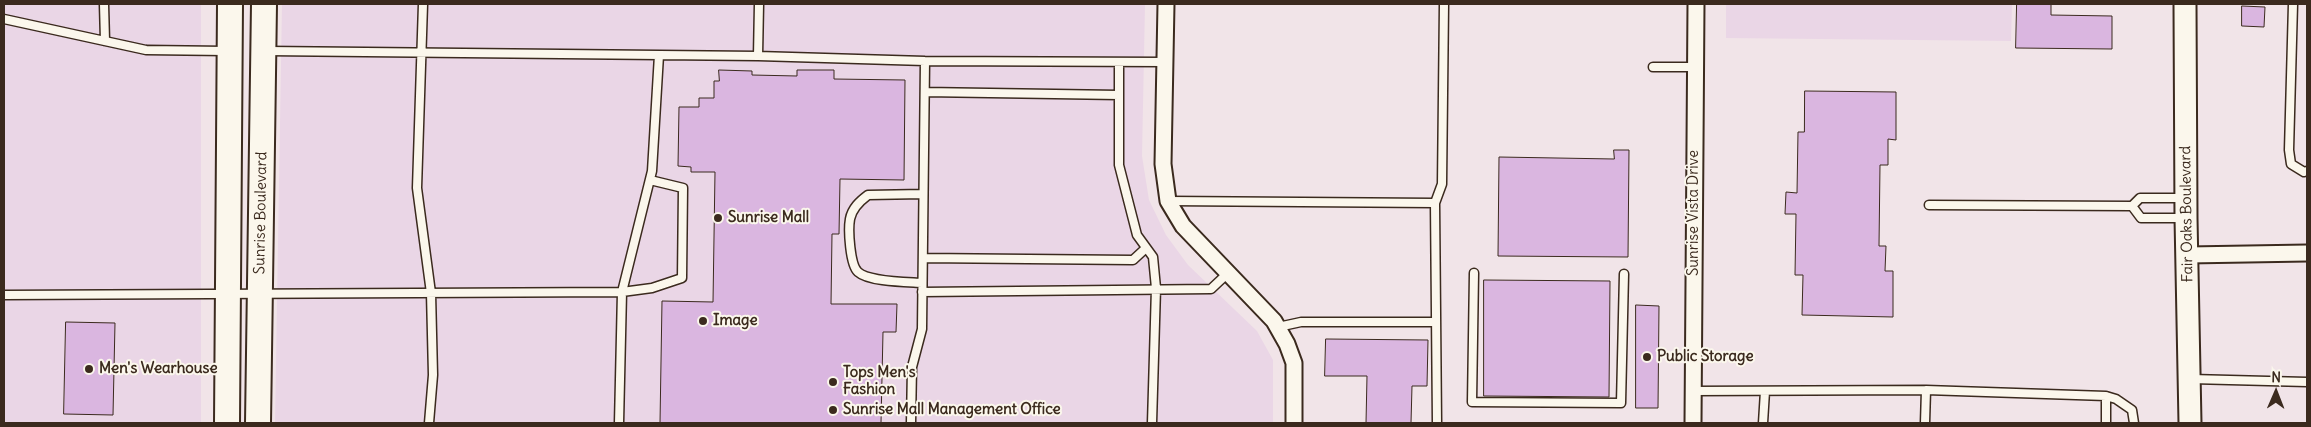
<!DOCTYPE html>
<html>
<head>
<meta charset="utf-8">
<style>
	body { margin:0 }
	#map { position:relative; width:2311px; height:427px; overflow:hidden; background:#f1e4e8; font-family:Delius,sans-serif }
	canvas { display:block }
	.frame { position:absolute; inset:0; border:5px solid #3b2a1e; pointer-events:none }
	.north { position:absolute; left:2251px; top:367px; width:50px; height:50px; -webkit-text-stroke:4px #fbf7ec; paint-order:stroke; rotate:1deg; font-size:14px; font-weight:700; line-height:20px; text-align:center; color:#3b2a1e }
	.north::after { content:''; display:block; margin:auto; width:18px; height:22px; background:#3b2a1e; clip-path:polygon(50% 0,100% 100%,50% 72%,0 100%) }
</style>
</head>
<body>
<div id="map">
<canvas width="2311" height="427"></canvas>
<div class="frame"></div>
<div class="north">N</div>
</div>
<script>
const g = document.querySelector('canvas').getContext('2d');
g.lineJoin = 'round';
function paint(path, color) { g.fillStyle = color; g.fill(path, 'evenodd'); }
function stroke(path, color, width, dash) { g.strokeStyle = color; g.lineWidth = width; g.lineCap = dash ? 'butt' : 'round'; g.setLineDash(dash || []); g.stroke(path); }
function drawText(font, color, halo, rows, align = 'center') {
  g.font = font + ' Delius,sans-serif'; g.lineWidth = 4; g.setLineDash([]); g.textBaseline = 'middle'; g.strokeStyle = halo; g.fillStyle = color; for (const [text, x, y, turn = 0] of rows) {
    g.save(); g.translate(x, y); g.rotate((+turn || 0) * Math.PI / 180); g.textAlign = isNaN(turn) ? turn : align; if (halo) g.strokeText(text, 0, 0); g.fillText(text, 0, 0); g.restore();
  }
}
const built = new Path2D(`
	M4 4H201V423H4Z
	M282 4H1145L1142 156 1149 200 1166 235 1188 265 1257 331 1273 360V423H275Z
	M1726 4H2012L2011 41 1726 38Z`);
const building = new Path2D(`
	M2017 4H2051V15L2112 16V49L2016 48Z
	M2242 6 2265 7 2264 27 2242 26Z
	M719 70 752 71V75L797 76V70H834V79L905 80 904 180 840 179 839 234H832L831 304H897L896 332H883L881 423H660L662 301 713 302 715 172H691V167L678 166 679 107H699V98H714V81H719Z
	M1805 91 1896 92V140L1888 139V165H1880L1879 246H1886L1885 271H1893V317L1802 315 1803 275H1795L1796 214H1785L1786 192 1797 193 1798 132H1804Z
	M1614 150H1629L1628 257 1498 256 1499 157 1614 159Z
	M1484 280 1610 281 1609 397 1484 396Z
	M1636 305 1659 306 1658 408H1636Z
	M66 322 115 323 113 415 64 414Z
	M1326 339 1428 340 1427 386H1412L1411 423H1366L1367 376H1325Z`);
const lane = new Path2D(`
	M104 4 105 41
	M423 4 417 188 431 293 433 375 429 423
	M2293 4 2289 150 2291 164 2304 172 2307 171
	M4 19 146 50 226 51
	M267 51 758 56 925 61 1165 62
	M758 56 759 4
	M1119 63V165L1137 235 1153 257 1156 288 1152 423
	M1653 67H1695
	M925 92 1119 95
	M1168 201 1435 203
	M1929 205 2132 206 2140 198H2184
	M2132 206 2141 218H2185
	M923 258 1133 260 1146 248
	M1474 273 1472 402 1621 403 1624 274
	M922 283C907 282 869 282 858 272 850 265 848 230 850 219 852 208 860 201 868 195L923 194
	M922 292 1211 289 1228 273
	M4 295 622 292 652 288 682 278 683 188 650 180
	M1278 327 1301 322H1436
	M2191 379 2307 382
	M1693 391 1926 390 2106 396 2116 399 2132 410 2134 423
	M2106 396V423
	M619 423 622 292 652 171 659 55
	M911 423 912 367 922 329 925 61
	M1437 423 1435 203 1442 184 1444 4
	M1763 423 1765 391
	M1925 423 1926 390`);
const street = new Path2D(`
	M1166 4 1163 164 1168 201 1183 226 1274 321 1287 344 1294 363V423
	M2188 255 2307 253
	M1693 423 1696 4`);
const secondary = new Path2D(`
	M2185 4 2186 218 2190 423`);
const primary = new Path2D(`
	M227 423 230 4
	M258 423 264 4`);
const markers = [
	[718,218,5,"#3b2a1e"],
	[703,321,5,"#3b2a1e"],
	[1647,357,5,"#3b2a1e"],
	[89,369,5,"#3b2a1e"],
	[833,382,5,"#3b2a1e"],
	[833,410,5,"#3b2a1e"]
];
const streetNames = [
	["Sunrise Boulevard",261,213,-89],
	["Sunrise Vista Drive",1694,213,-90],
	["Fair Oaks Boulevard",2187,214,-91]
];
const poiNames = [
	["Sunrise Mall",728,218],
	["Image",713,321],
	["Public Storage",1657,357],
	["Men's Wearhouse",99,369],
	["Tops Men's",843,373],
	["Fashion",843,390],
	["Sunrise Mall Management Office",843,410]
];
paint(built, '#ead6e6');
paint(building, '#dab6e0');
stroke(building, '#3b2a1e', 1);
stroke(lane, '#3b2a1e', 11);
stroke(street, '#3b2a1e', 19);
stroke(secondary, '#3b2a1e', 25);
stroke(primary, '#3b2a1e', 28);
stroke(lane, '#fbf7ec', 8);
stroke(street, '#fbf7ec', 15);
stroke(secondary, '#fbf7ec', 21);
stroke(primary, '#fbf7ec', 24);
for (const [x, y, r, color] of markers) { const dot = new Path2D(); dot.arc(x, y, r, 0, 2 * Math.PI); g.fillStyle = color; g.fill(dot); stroke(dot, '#fbf7ec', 2); }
drawText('15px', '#3b2a1e', '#fbf7ec', streetNames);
drawText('bold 15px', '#3b2a1e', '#fbf7ec', poiNames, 'left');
</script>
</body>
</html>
